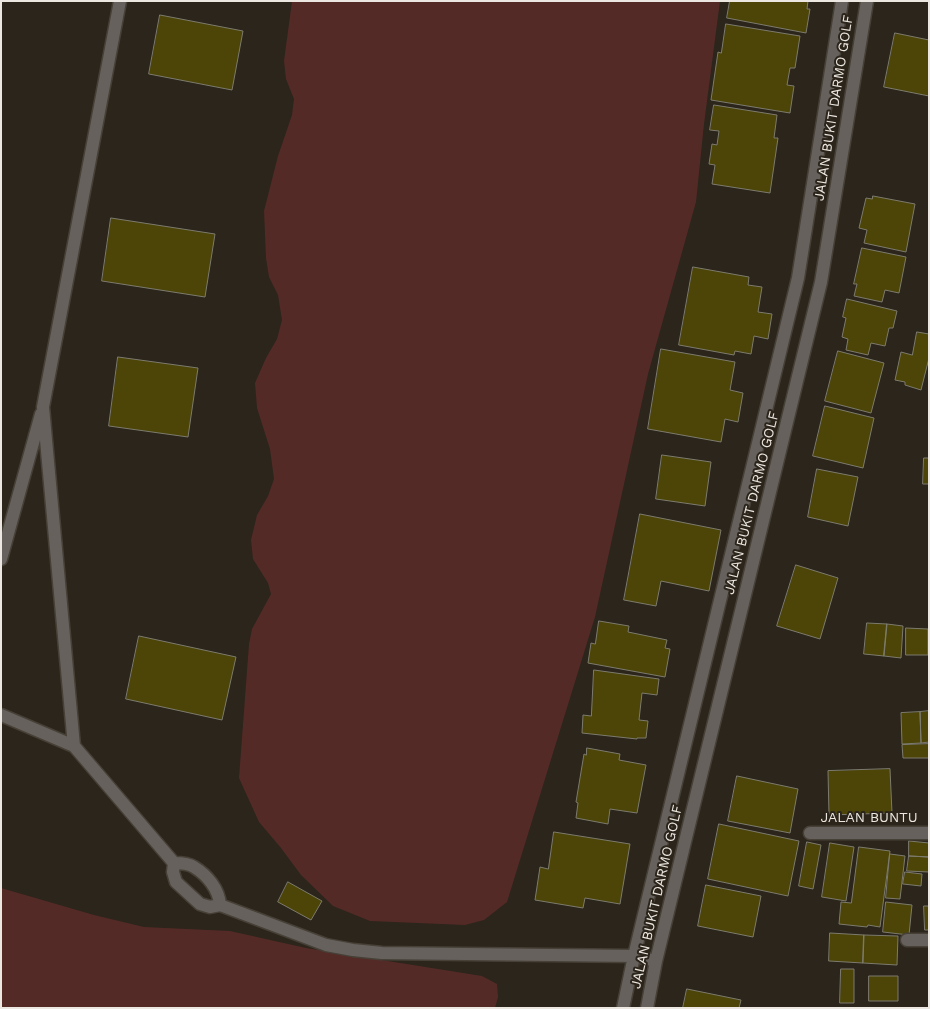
<!DOCTYPE html>
<html>
<head>
<meta charset="utf-8">
<style>
	body { margin:0 }
	#map { position:relative; width:930px; height:1009px; overflow:hidden; background:#2b251b; font-family:"Work Sans",sans-serif }
	canvas { display:block }
	.frame { position:absolute; inset:0; border:2px solid #ece7e1; pointer-events:none }
</style>
</head>
<body>
<div id="map">
<canvas width="930" height="1009"></canvas>
<div class="frame"></div>
</div>
<script>
const g = document.querySelector('canvas').getContext('2d');
g.lineJoin = 'round';
function paint(path, color) { g.fillStyle = color; g.fill(path, 'evenodd'); }
function stroke(path, color, width, dash) { g.strokeStyle = color; g.lineWidth = width; g.lineCap = dash ? 'butt' : 'round'; g.setLineDash(dash || []); g.stroke(path); }
function drawText(font, color, halo, rows, align = 'center') {
  g.font = font + ' "Work Sans",sans-serif'; g.lineWidth = 4; g.setLineDash([]); g.textBaseline = 'middle'; g.strokeStyle = halo; g.fillStyle = color; for (const [text, x, y, turn = 0] of rows) {
    g.save(); g.translate(x, y); g.rotate((+turn || 0) * Math.PI / 180); g.textAlign = isNaN(turn) ? turn : align; if (halo) g.strokeText(text, 0, 0); g.fillText(text, 0, 0); g.restore();
  }
}
const green = new Path2D(`
	M292 1H720L704 124 696 202 648 374 595 617 507 902 484 920 465 925 370 921 333 906 301 875 281 848 259 822 239 778 249 644 252 629 271 594 268 583 253 559 251 540 257 515 268 496 274 479 270 449 257 408 255 383 266 358 277 339 282 320 278 295 269 277 266 258 264 211 278 156 292 115 294 99 286 79 284 61Z
	M1 888 94 915 144 927 230 931 306 948 482 976 497 984 498 997 495 1008H1Z`);
const building = new Path2D(`
	M730 1H808L807 9H810L806 33 727 18Z
	M160 15 243 31 232 90 149 74Z
	M726 24 800 36 795 68H790L787 85 794 86 790 113 711 100 718 52 721 53Z
	M895 33 929 40V96L884 87Z
	M714 105 777 115 774 138H778L770 193 712 184 715 165 709 164 712 144 717 145 719 131 710 130Z
	M873 196 915 204 906 252 864 243 867 230 859 228 866 198 872 199Z
	M111 218 215 234 205 297 102 281Z
	M862 248 906 257 899 293 885 290 882 302 854 296 857 284H854Z
	M693 267 749 277 748 285 762 287 758 312 772 314 768 339 754 336 751 354 735 351 734 355 679 345Z
	M847 299 897 311 893 328H889L885 346 871 343 868 355 846 350 848 339 842 337 846 318 843 317Z
	M917 332 929 334V358L921 390 905 385V382L895 380 901 352 912 355Z
	M661 349 735 362 730 390 743 393 738 422 725 419 721 442 648 429Z
	M838 351 884 363 871 413 825 401Z
	M118 357 198 368 188 437 109 426Z
	M825 406 874 418 863 468 813 456Z
	M662 455 711 462 705 506 656 499Z
	M924 458H929V484H923Z
	M817 469 858 477 848 526 808 517Z
	M640 514 721 530 709 591 661 581 656 606 624 600Z
	M796 565 838 578 820 639 777 626Z
	M599 621 629 626 628 632 667 640 665 648 670 649 665 677 588 663 591 643 595 644Z
	M867 623 887 624 884 656 864 654Z
	M887 624 903 626 901 658 884 656Z
	M906 628 928 629V655H906Z
	M139 636 236 657 222 720 126 699Z
	M594 670 659 679 657 695 642 693 639 720 648 721 646 738H637V739L582 733 583 715 591 716Z
	M929 711V742L921 743 920 712Z
	M920 712 921 743 902 744 901 713Z
	M929 744V758H903L902 745Z
	M587 748 620 754 619 760 646 765 637 813 610 809 608 824 576 818 578 803 576 802 584 754 586 755Z
	M890 769 892 813 829 815 828 771Z
	M737 776 798 789 790 833 728 821Z
	M719 824 799 841 788 896 708 879Z
	M554 832 630 844 620 904 585 898 583 908 535 900 540 867 548 869Z
	M909 841 929 843V857L909 856Z
	M807 842 821 845 813 889 799 886Z
	M830 843 854 847 846 901 822 897Z
	M859 847 890 851 880 927 868 925 867 927 839 924 841 902 851 903Z
	M890 854 905 856 900 899 886 898Z
	M909 856 929 857V872L907 871Z
	M905 872 922 874 921 886 903 884Z
	M288 882 322 901 311 920 278 902Z
	M706 885 761 896 753 937 698 926Z
	M886 902 912 905 909 935 883 932Z
	M924 906H929V930H925Z
	M830 933 864 935 863 963 829 961Z
	M864 935 898 936 897 965 863 963Z
	M841 969H854V1003H840Z
	M869 976H898V1001H869Z
	M687 989 741 1000 739 1008H683Z`);
const street = new Path2D(`
	M120 1 43 407 74 746 174 863C180 863 188 863 194 867 207 875 219 889 220 905
	M1 559 41 414
	M1 715 74 746
	M810 833H929
	M174 863 173 872 176 882 200 904 210 907 220 905 326 945 353 950 382 953 634 956 656 961
	M907 940H929
	M623 1008 634 956 798 278 842 1
	M647 1008 656 961 821 282 867 1`);
const streetNames = [
	["JALAN BUKIT DARMO GOLF",834,108,-81],
	["JALAN BUKIT DARMO GOLF",752,503,-76],
	["JALAN BUNTU",869,818],
	["JALAN BUKIT DARMO GOLF",657,897,-77]
];
paint(green, '#542a26');
paint(building, '#4c4507');
stroke(building, '#7d7b6e', 1);
stroke(street, '#464037', 15);
stroke(street, '#67615e', 12);
drawText('14px', '#ece7e1', '#2b251b', streetNames);
</script>
</body>
</html>
